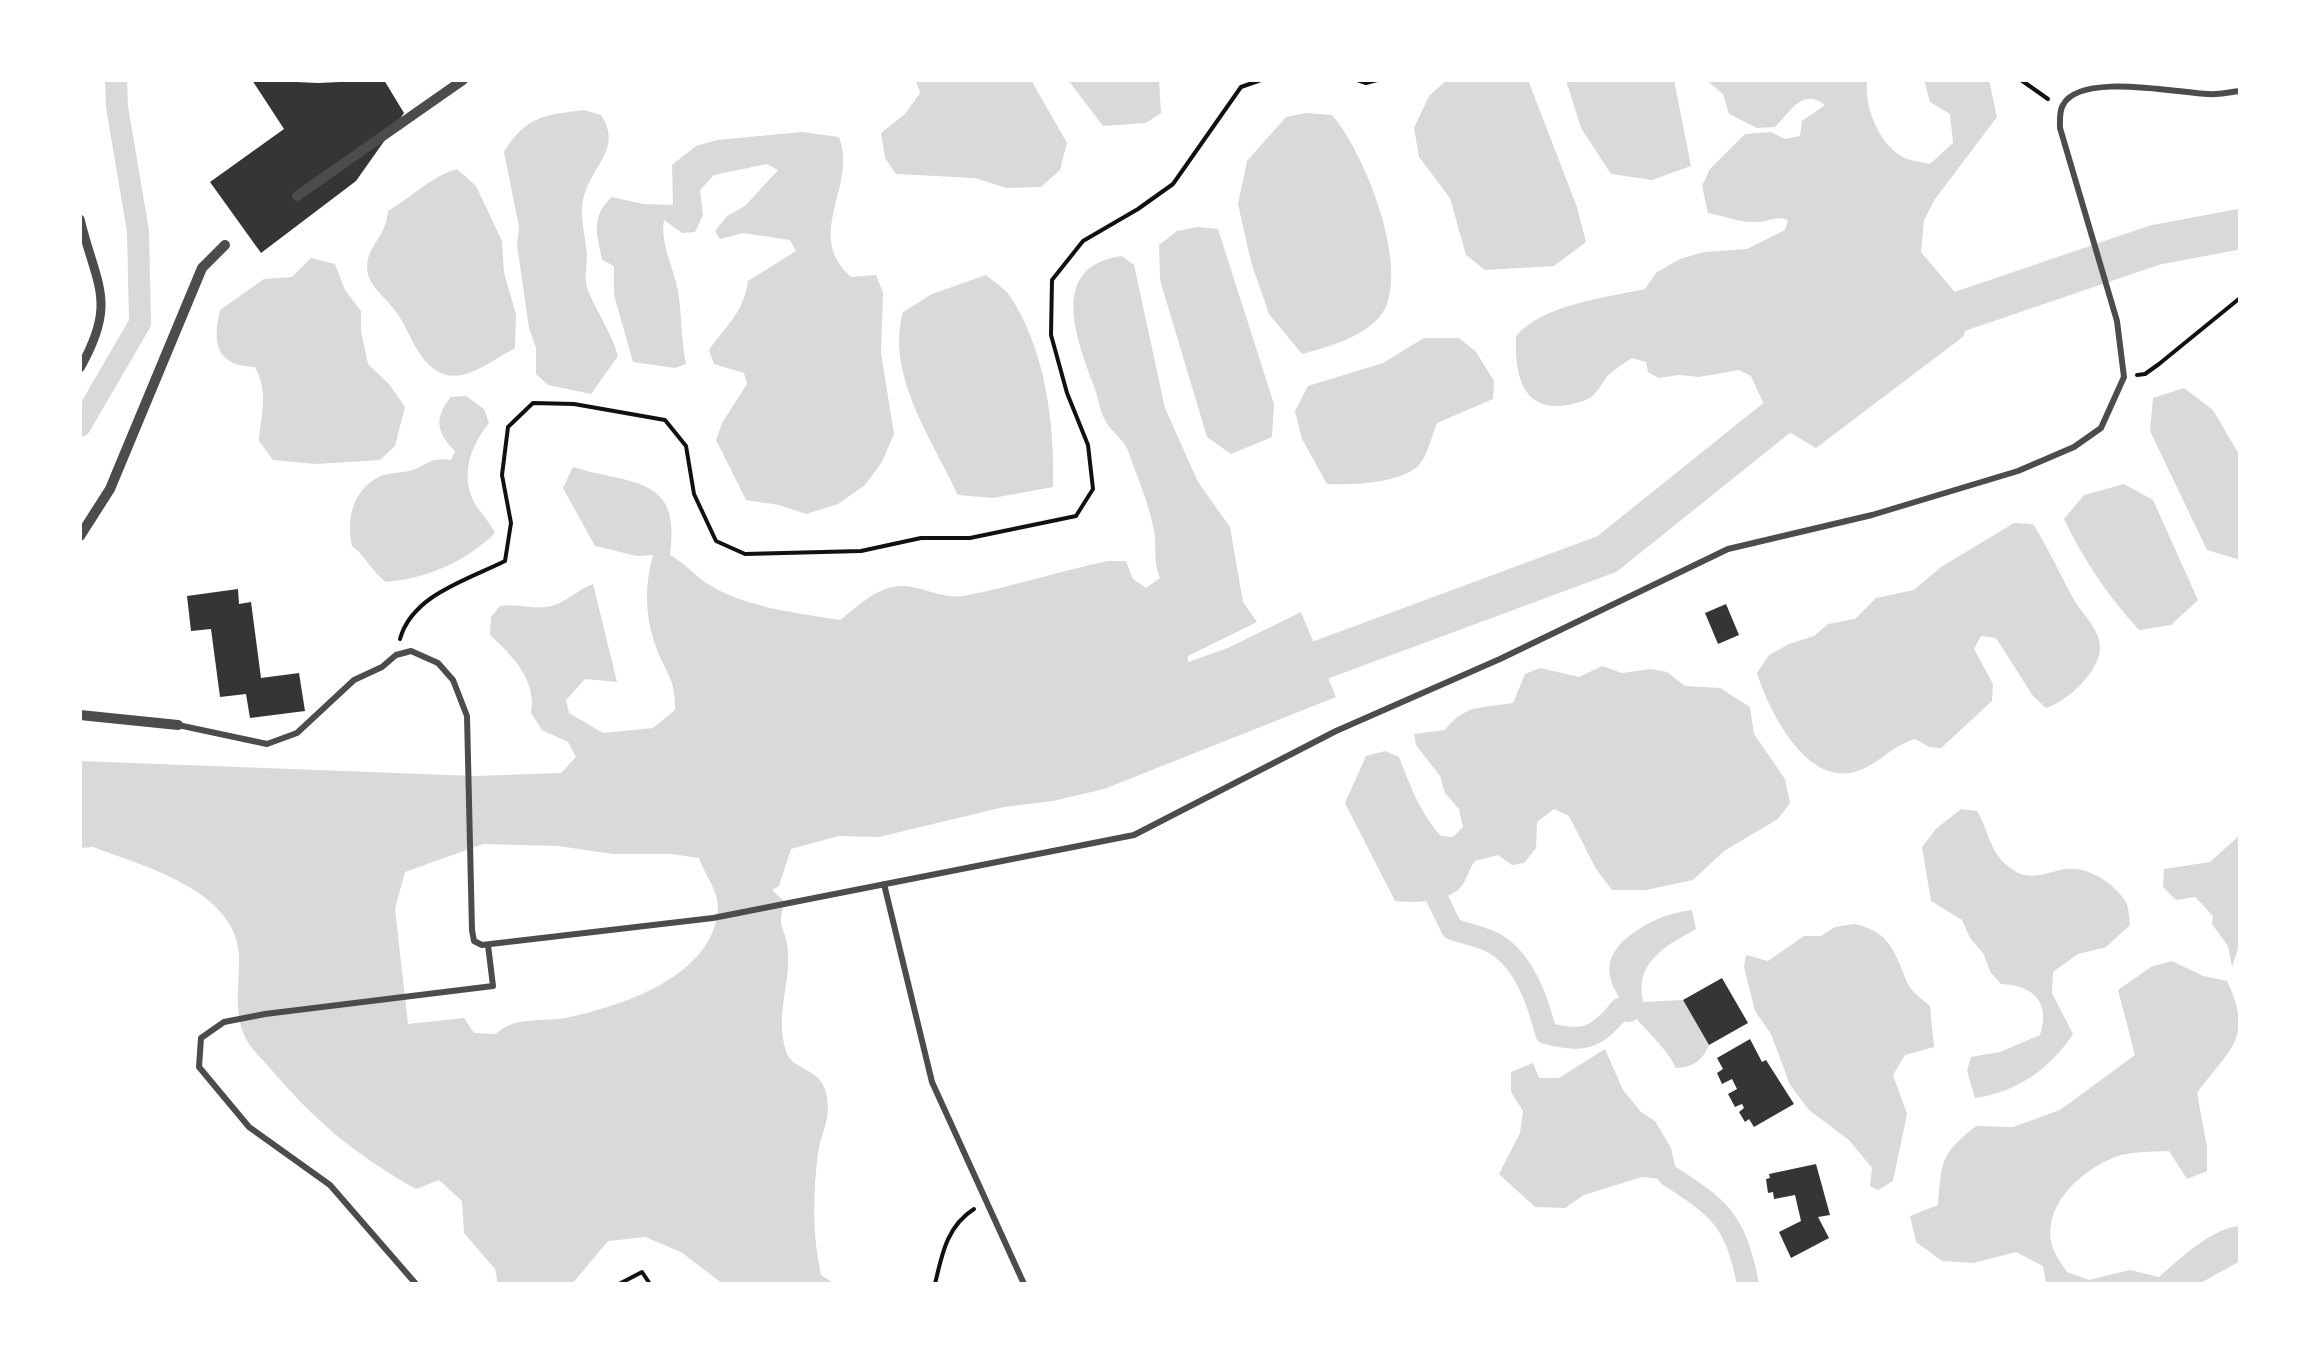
<!DOCTYPE html>
<html>
<head>
<meta charset="utf-8">
<style>
	body { margin:0 }
	#map { position:relative; width:2320px; height:1364px; overflow:hidden; background:#fff; font-family:Signika,sans-serif }
	canvas { display:block }
	.frame { position:absolute; inset:0; border:82px solid #fff; pointer-events:none }
</style>
</head>
<body>
<div id="map">
<canvas width="2320" height="1364"></canvas>
<div class="frame"></div>
</div>
<script>
const g = document.querySelector('canvas').getContext('2d');
g.lineJoin = 'round';
function paint(path, color) { g.fillStyle = color; g.fill(path, 'evenodd'); }
function stroke(path, color, width, dash) { g.strokeStyle = color; g.lineWidth = width; g.lineCap = dash ? 'butt' : 'round'; g.setLineDash(dash || []); g.stroke(path); }
const water = new Path2D(`
	M916 80H1031L1067 143 1060 170 1041 187 1006 188 975 178 896 174 885 158 881 133 905 114 920 93Z
	M1068 80H1159L1161 113 1146 123 1103 126Z
	M1447 80H1528L1577 207 1586 242 1554 266 1485 270 1466 255 1450 198 1419 157 1414 128 1429 96Z
	M1566 80H1674L1691 166 1652 180 1611 174 1581 128Z
	M1706 80H1867C1864 106 1879 146 1905 158 1912 161 1922 162 1930 164L1953 143 1950 114 1930 102 1924 80H1989L1997 117 1935 199 1924 220 1921 252 1968 308 1964 336 1816 448 1772 422 1751 376 1739 370 1699 377 1679 375 1659 378 1648 372 1646 362 1632 358C1623 364 1613 370 1606 378 1602 383 1597 393 1591 397 1584 402 1568 405 1560 406 1519 408 1515 368 1516 336 1544 304 1604 298 1645 289L1657 272 1680 259 1704 252 1747 249 1785 230 1788 220C1776 215 1769 222 1756 222 1739 223 1725 216 1708 213L1702 186 1710 169 1745 134 1771 132 1785 139 1800 136 1802 121 1825 105C1802 87 1790 113 1775 127L1757 128 1729 114 1723 94Z
	M584 110 601 115C625 152 586 166 582 208 581 221 585 234 586 247 589 263 582 276 589 293 598 314 612 334 618 356L591 394 548 385 536 374V348L529 328 517 245 519 227 504 152C526 116 544 115 584 110Z
	M1306 113 1332 115C1364 152 1405 256 1387 304 1376 334 1329 347 1302 354L1269 314 1251 262 1238 204 1247 161 1286 117Z
	M802 132 839 137C858 187 803 234 851 277L876 275 883 293 881 353 894 434 882 462 865 485 838 504 806 514 779 505 746 500 716 440 722 423 747 384 744 373 714 364 709 350C727 324 743 314 748 281L796 251 790 240 743 233 720 239 715 231 727 216 745 206 778 170 767 164 714 175 700 190 703 215 695 232 682 233 664 220C660 245 674 267 678 291 682 316 681 340 686 364L675 368 633 362 614 295V266L602 260C597 233 590 217 612 197L643 204 673 205 672 165 696 146 717 140Z
	M457 169 476 186 502 241 504 273 516 314 515 348C482 366 449 397 420 354 411 341 406 326 397 313 387 298 368 287 367 268 367 245 386 238 388 211 412 197 430 177 457 169Z
	M1197 227 1218 229 1274 404 1272 437 1231 454 1207 437 1160 280 1159 245 1177 231Z
	M1122 256 1134 265 1165 408 1198 482 1230 527 1243 602 1257 622 1188 656V662L1228 648 1301 612 1336 697 1104 789 1053 801 1004 807 879 837 839 836 791 849 779 886 772 890 785 902C775 930 787 927 788 952 790 986 775 1016 786 1051 794 1075 828 1064 828 1108 828 1123 820 1138 818 1153 813 1195 812 1233 821 1275L835 1284H723L681 1252 645 1237 608 1241 572 1284H498L495 1269 464 1233 462 1201 439 1180 416 1189C354 1154 315 1121 269 1067 261 1058 250 1048 245 1037 233 1011 240 982 239 954 235 890 143 866 93 847L80 848V761L475 776 561 773 576 757 568 742 542 730 531 713C537 681 513 656 490 635L491 617 500 606C519 603 537 612 557 604 570 599 579 589 593 584L617 682 585 679 566 700 569 713 603 733 653 728 675 710C675 678 668 677 657 650 645 617 644 588 653 555L637 556 595 546 563 488 573 467C630 485 682 474 670 555 685 563 695 576 708 584 746 608 798 613 840 620 856 608 874 590 893 587 917 582 939 600 963 596 1012 587 1059 571 1108 561H1126L1133 579 1146 588 1160 578C1152 558 1158 546 1153 526 1148 501 1137 477 1129 453 1125 440 1113 434 1106 422 1100 412 1098 397 1094 386 1076 338 1048 266 1122 256ZM483 844 558 846 613 854H672L699 858C704 873 719 892 718 909 713 976 624 1005 570 1017 544 1023 515 1015 496 1034L474 1033 464 1018 408 1024 395 909 405 872Z
	M311 258 335 264 345 290 361 311V331L368 364 389 384 405 407 395 446 380 460 316 464 273 460 259 441C261 413 269 393 255 367 216 366 212 343 220 310L264 279 292 277Z
	M986 275C993 281 1004 288 1010 296 1045 349 1055 424 1053 487L993 498 958 495C933 441 885 374 903 312L932 294Z
	M1424 338H1459L1476 352 1494 381 1493 399 1437 423C1432 435 1429 450 1422 461 1407 484 1352 485 1327 484L1302 439 1295 411 1308 386 1383 363Z
	M2184 388 2213 410 2240 456V560L2207 550 2150 431 2153 398Z
	M466 396 484 409 489 423C471 445 461 472 473 500 478 511 489 520 495 533 465 562 428 578 386 582 371 571 366 556 352 546 346 518 353 489 381 476 391 472 403 473 413 470 431 463 428 458 451 460L455 451C436 433 434 417 451 397Z
	M2124 484 2153 500 2198 600 2171 625 2139 630C2108 596 2084 561 2064 519L2084 495Z
	M2014 523 2033 524C2049 549 2060 575 2074 600 2083 615 2100 629 2100 648 2100 671 2067 702 2046 708L2033 696 1996 638 1981 636 1974 649 1993 684 1992 701 1941 748 1929 747 1915 739C1893 745 1881 762 1860 770 1809 791 1769 712 1757 673L1769 655 1789 644 1814 636 1828 624 1855 619 1876 598 1914 590 1941 567Z
	M1602 666 1622 673 1651 669 1667 672 1685 686 1720 688 1750 707 1754 734 1785 779 1790 803 1778 819 1724 851 1693 880 1646 890H1612L1596 869 1569 816 1554 809 1537 822 1536 848 1524 863 1512 865 1498 855 1475 861C1469 868 1466 883 1459 889 1443 903 1414 903 1395 901L1345 803 1366 756 1385 751 1399 757C1410 785 1420 813 1441 836L1453 837 1463 827 1459 809 1445 793 1440 776 1416 745 1414 734 1445 730C1465 704 1483 708 1513 703L1525 674 1540 668 1579 677Z
	M1961 809 1977 811C1991 834 1988 853 2013 870 2030 882 2048 872 2066 869 2088 866 2114 883 2126 902 2129 908 2129 918 2130 925L2106 947 2078 954 2053 972 2052 993 2073 1034C2050 1069 2017 1092 1975 1098L1967 1071 1971 1057 2000 1052 2040 1035C2051 1002 2033 985 2001 984L1991 973 1983 953 1970 938 1962 920 1931 901 1922 847 1936 829Z
	M2240 835V943L2232 967 2228 946 2212 924 2213 916 2195 897 2176 900 2163 887 2164 869 2210 862Z
	M1692 910 1696 929C1665 946 1634 963 1643 1002L1683 1000 1709 1045C1702 1061 1693 1067 1676 1068 1658 1027 1571 982 1629 936 1649 921 1668 913 1692 910Z
	M1854 924C1890 931 1895 953 1907 982 1911 992 1922 999 1930 1006L1934 1047 1905 1055 1893 1075 1907 1114 1893 1181 1878 1190 1870 1186 1872 1168 1849 1140 1809 1110 1790 1085 1771 1034 1755 1011 1744 967 1746 955 1768 961 1804 936H1821L1835 927Z
	M2172 961 2203 976 2227 981C2255 1039 2228 1050 2197 1093L2207 1147V1171L2187 1179 2169 1151C2152 1152 2131 1151 2115 1157 2082 1170 2042 1205 2052 1245 2054 1254 2062 1264 2067 1272L2089 1280 2130 1270 2159 1277C2179 1259 2214 1227 2240 1226V1261L2199 1284H2046L2043 1266 2016 1252 1973 1263 1942 1261 1916 1242 1910 1216 1938 1205C1942 1160 1940 1155 1976 1126L2013 1127 2060 1110 2135 1055 2118 990 2151 967Z
	M1605 1049 1623 1090 1641 1112 1655 1121 1671 1148 1676 1170 1660 1179 1642 1177 1584 1195 1565 1208 1535 1207 1499 1174 1520 1133 1523 1111 1511 1092V1072L1533 1063 1539 1078H1559Z`);
const canal = new Path2D(`
	M80 426 140 323 138 231 117 107 116 80
	M1437 898 1452 929C1466 934 1485 937 1497 945 1525 963 1538 1002 1546 1033 1582 1043 1597 1039 1620 1009L1629 1011
	M1668 1175C1721 1209 1735 1220 1748 1284`);
const river = new Path2D(`
	M1923 332 1958 312 2155 245 2240 229
	M1272 678 1607 554 1799 400 1815 392`);
const building = new Path2D(`
	M252 80 318 83 384 80 404 113 356 181 261 253 210 182 284 129Z
	M238 589 239 604 251 602 261 678 299 673 305 711 250 718 246 694 220 697 211 629 191 631 187 596Z
	M1726 604 1739 635 1718 644 1705 613Z
	M1722 978 1748 1023 1709 1045 1683 1000Z
	M1750 1039 1762 1062 1766 1060 1794 1104 1754 1127 1749 1119 1745 1122 1739 1112 1744 1108 1742 1104 1735 1107 1728 1094 1737 1089 1732 1079 1722 1084 1717 1073 1723 1069 1717 1058Z
	M1816 1164 1830 1215 1818 1217 1829 1238 1791 1258 1779 1232 1801 1221 1795 1195 1774 1199 1773 1192 1768 1193 1766 1179 1770 1178 1769 1174Z`);
const path = new Path2D(`
	M1357 80 1366 83 1377 80
	M2021 80 2048 99
	M2137 375 2145 374 2159 364 2240 298
	M400 639C412 595 467 580 505 561L511 523 502 475 508 427 533 403 574 404 665 420 686 446 694 494 716 541 745 554 861 551 921 538H970L1076 516 1093 489 1088 445 1067 393 1051 335 1052 280 1083 241 1138 209 1173 184 1241 87 1261 80
	M619 1284 642 1272 650 1284
	M935 1284C942 1254 947 1226 974 1209`);
const service = new Path2D(`
	M178 725 267 744 297 733 354 680 382 667 396 655 411 651 438 663 453 680 467 716 472 930 474 941 482 945 713 918 1134 835 1336 731 1500 659 1728 549 1872 515 2018 471 2074 447 2101 428 2124 377 2117 321 2060 128C2060 121 2059 111 2063 105 2080 72 2177 93 2208 94 2219 95 2229 92 2240 91
	M884 884 932 1082 1024 1284
	M416 1284 330 1185 249 1127 199 1067 201 1038 224 1022 265 1014 493 986 488 945`);
const pedestrian = new Path2D(`
	M80 219C96 286 118 301 80 368`);
const minor = new Path2D(`
	M297 196 463 80
	M80 536 110 489 202 268 225 245
	M80 715 178 725`);
paint(water, '#d9d9d9');
stroke(canal, '#d9d9d9', 22);
stroke(river, '#d9d9d9', 40);
paint(building, '#353535');
stroke(path, '#111', 4);
stroke(service, '#4c4c4c', 6);
stroke(pedestrian, '#4c4c4c', 9);
stroke(minor, '#4c4c4c', 10);
</script>
</body>
</html>
